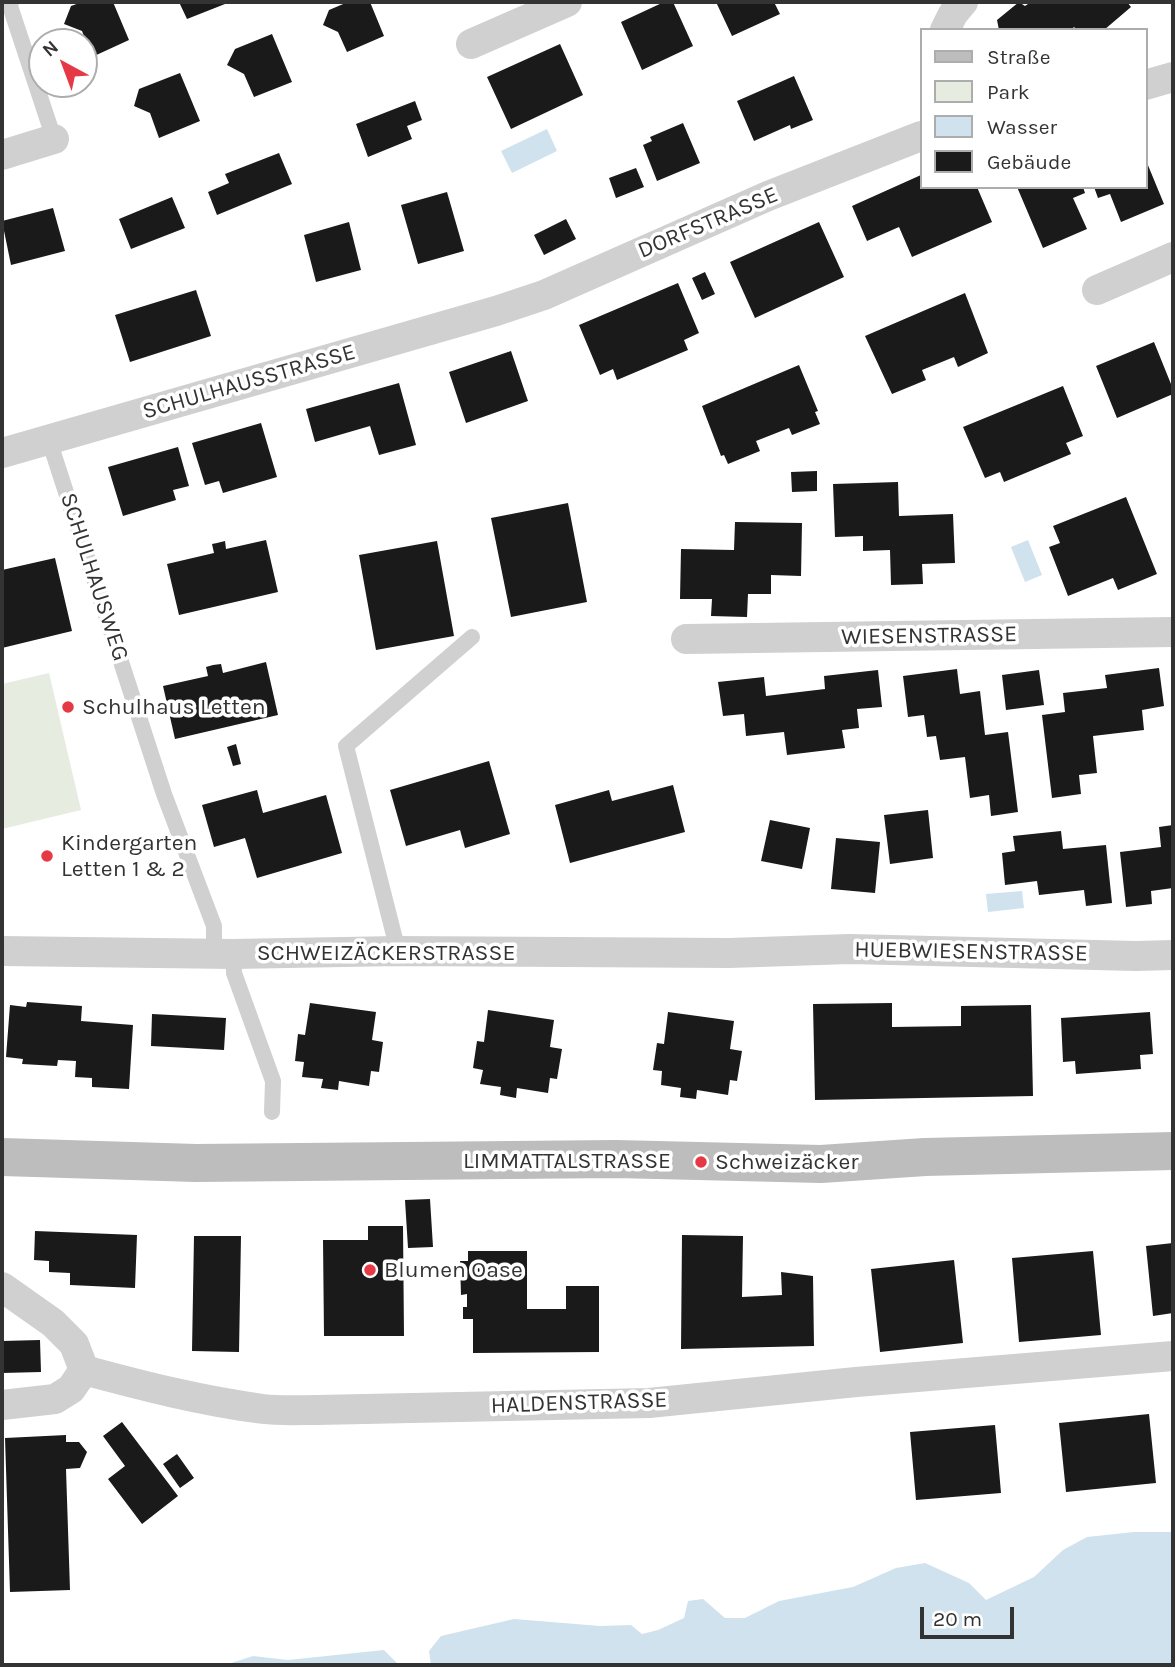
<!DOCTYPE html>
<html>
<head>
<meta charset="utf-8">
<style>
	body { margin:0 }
	#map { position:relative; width:1175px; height:1667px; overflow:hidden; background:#fff; font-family:Karla,sans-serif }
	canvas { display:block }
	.frame { position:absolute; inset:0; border:4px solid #333; pointer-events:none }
	.legend { position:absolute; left:920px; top:28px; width:228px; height:161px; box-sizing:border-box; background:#fff; border:2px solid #adadad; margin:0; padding:9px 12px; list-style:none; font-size:21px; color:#333 }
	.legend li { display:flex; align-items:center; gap:14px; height:35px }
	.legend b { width:35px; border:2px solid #adadad }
	.north { position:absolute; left:28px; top:28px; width:70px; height:70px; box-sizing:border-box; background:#fff; border:2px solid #adadad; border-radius:50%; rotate:319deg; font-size:19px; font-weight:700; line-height:28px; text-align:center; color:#333 }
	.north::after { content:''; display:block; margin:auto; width:24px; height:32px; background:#e63946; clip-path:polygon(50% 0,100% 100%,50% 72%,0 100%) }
	.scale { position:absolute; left:920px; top:1607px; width:94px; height:32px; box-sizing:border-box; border:4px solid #333; border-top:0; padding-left:9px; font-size:21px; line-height:24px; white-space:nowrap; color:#333; -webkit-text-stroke:5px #fff; paint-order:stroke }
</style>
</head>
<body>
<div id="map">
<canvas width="1175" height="1667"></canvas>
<div class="frame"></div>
<ul class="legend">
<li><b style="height:9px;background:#bdbdbd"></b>Straße</li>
<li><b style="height:19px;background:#e6ecdf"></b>Park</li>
<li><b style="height:19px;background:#cfe2ee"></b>Wasser</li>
<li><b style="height:19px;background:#1a1a1a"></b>Gebäude</li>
</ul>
<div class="north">N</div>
<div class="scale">20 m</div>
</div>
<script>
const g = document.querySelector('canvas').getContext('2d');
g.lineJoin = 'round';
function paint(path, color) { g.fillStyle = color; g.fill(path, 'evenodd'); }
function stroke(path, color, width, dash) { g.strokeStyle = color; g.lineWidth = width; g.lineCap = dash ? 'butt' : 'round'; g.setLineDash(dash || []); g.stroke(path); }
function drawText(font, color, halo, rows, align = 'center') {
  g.font = font + ' Karla,sans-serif'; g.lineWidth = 7; g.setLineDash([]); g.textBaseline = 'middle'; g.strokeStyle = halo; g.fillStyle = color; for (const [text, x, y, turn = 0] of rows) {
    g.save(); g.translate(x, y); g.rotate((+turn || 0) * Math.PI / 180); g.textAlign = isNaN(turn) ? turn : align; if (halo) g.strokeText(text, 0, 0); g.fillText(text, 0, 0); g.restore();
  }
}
const green = new Path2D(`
	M49 673 81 810 2 829V684Z`);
const water = new Path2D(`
	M547 129 557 151 512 173 501 151Z
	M1028 540 1042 575 1025 582 1011 547Z
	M1022 891 1024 908 988 912 986 894Z
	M1134 1532H1173V1665H431L429 1651 441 1636 514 1619 600 1626 631 1625 642 1634 658 1630 684 1618 688 1601 703 1599 725 1618H745L779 1601 853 1587 896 1568 925 1563 969 1583 986 1600 1034 1577 1063 1550 1087 1537Z
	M384 1650 399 1665H225L253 1656 288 1660Z`);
const building = new Path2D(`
	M82 2H113L129 40 92 57 82 31 64 24 71 6Z
	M179 2H224L225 4 187 19Z
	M348 2H370L384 36 347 52 338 32 323 25 329 10Z
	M664 2H673L693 46 642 70 621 22Z
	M716 2H774L780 14 732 36Z
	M1019 2 1025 6 1031 2H1127L1131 7 1104 30H1077L1074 27 1071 30H999L997 20Z
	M272 34 292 82 254 97 244 74 227 65 235 49Z
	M560 44 583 95 511 129 487 77Z
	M180 73 200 121 159 138 150 113 134 106 139 89Z
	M794 76 813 120 791 129 790 125 754 141 737 101Z
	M415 101 422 120 407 126 412 139 368 157 356 124Z
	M683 123 700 163 657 181 643 145 652 141 650 137Z
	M279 153 292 184 217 215 208 192 229 183 225 174Z
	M1145 158 1164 204 1121 222 1110 194 1098 198 1094 187H1145Z
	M636 168 644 187 616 198 609 178Z
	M921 175V187H977L992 222 912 257 899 227 867 241 852 206Z
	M1017 187H1083L1085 193 1073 198 1087 229 1043 248Z
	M447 192 464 251 418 264 401 205Z
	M172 197 185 228 131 249 119 219Z
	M53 208 65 251 11 265 2 221Z
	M566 219 576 239 544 255 534 235Z
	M349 222 361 270 316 282 304 235Z
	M819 222 844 277 755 318 730 262Z
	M705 272 715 294 702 300 692 278Z
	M678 283 699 333 684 340 688 350 617 380 613 369 600 375 579 325Z
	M196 290 211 336 130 362 115 315Z
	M965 293 988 353 958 367 954 357 922 370 926 380 892 394 865 336Z
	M1154 342 1173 389V394L1117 418 1096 366Z
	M511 351 528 401 466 423 449 372Z
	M799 365 818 411 815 412 820 424 792 435 789 428 756 441 760 451 728 464 724 455 721 456 702 406Z
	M399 383 416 445 379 455 370 426 315 442 306 409Z
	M1063 386 1083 436 1066 443 1071 454 1004 482 1000 472 985 478 963 427Z
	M261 423 277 477 223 493 219 481 205 485 192 443Z
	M178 447 189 486 173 490 176 500 123 516 108 467Z
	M817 471V491L792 492 791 472Z
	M898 482 899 516 953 514 955 563 922 564 923 584 891 585 890 550 863 551V536L835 537 833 484Z
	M1126 497 1157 574 1118 590 1113 578 1068 596 1049 547 1060 543 1053 526Z
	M568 503 587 602 511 617 491 518Z
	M735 522 802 523 801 576 771 575V594H748L747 617 711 616 712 599H680L681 549 734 550Z
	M266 540 278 592 179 615 167 564 214 553 212 544 217 543 225 541 226 549Z
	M437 541 454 636 376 650 359 555Z
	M55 558 72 631 2 648V570Z
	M266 662 278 715 175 739 163 686 208 676 206 667 213 665 221 664 223 673Z
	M1159 668 1164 706 1142 710 1144 730 1093 736 1097 773 1079 775 1081 794 1052 798 1042 715 1065 712 1063 693 1107 688 1105 675Z
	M957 669 960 694 980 691 985 735 1008 732 1018 812 991 816 989 795 970 798 965 757 940 760 936 736 927 737 924 715 908 717 903 676Z
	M878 670 882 707 857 709 859 728 842 730 845 748 787 755 784 732 746 736 744 714 723 716 718 682 764 677 766 696 825 689 824 676Z
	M1039 670 1044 705 1006 710 1002 675Z
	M236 744 241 764 233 766 227 747Z
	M489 761 510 834 465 848 460 830 406 846 390 790Z
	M673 785 685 832 570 863 555 805 609 790 612 801Z
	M257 790 263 813 326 795 342 853 257 878 245 838 214 847 202 805Z
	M928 810 933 858 890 864 884 815Z
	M770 820 810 828 802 869 761 861Z
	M1173 825V888L1151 891 1152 904 1126 907 1120 852 1161 847 1159 827Z
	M1061 831 1063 849 1106 845 1112 903 1086 906 1084 890 1039 895 1037 881 1005 885 1002 853 1015 851 1013 836Z
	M836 838 880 842 875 893 831 889Z
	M27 1002 82 1006 81 1021 133 1025 129 1089 92 1087V1078L75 1077 76 1061 58 1060 57 1066 22 1064 23 1059 6 1057 10 1005 26 1007Z
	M310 1003 376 1012 372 1040 383 1042 379 1072 371 1071 369 1086 339 1081 338 1090 321 1088 323 1079 302 1077 304 1062 295 1061 298 1034 305 1035Z
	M892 1003V1027L961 1026V1006L1031 1005 1033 1096 815 1100 813 1004Z
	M488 1010 554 1020 550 1047 562 1049 557 1079 550 1078 548 1093 517 1088 516 1098 500 1095 501 1087 480 1084 483 1070 473 1068 477 1041 484 1042Z
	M668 1012 734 1021 730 1049 742 1051 737 1081 730 1080 728 1095 697 1090 696 1099 680 1097 681 1088 661 1085 662 1071 653 1070 657 1043 664 1044Z
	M1150 1012 1153 1054 1140 1055 1141 1069 1076 1074 1075 1061 1063 1062 1061 1018Z
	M152 1014 226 1018 224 1050 151 1046Z
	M430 1199 433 1247 408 1248 405 1200Z
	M368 1226H403L404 1336H324L323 1240H368Z
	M35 1231 137 1235 135 1288 70 1285V1273L49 1272V1261L34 1260Z
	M682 1235 743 1236 742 1297 782 1295 781 1272 813 1276 814 1346 681 1349Z
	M194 1236H241L239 1352 192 1351Z
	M1173 1243V1313L1153 1316 1146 1246Z
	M468 1251H527V1309H566V1286H599V1352L473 1353V1319H463V1307H467V1294L461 1295 460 1261H468Z
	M1093 1251 1101 1335 1019 1342 1012 1258Z
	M954 1260 963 1343 880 1352 871 1269Z
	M40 1340 41 1372 2 1373V1341Z
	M1149 1414 1156 1483 1066 1492 1059 1423Z
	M122 1422 178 1496 142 1524 108 1479 125 1466 103 1436Z
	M995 1425 1001 1493 916 1500 910 1432Z
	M66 1435V1442H79L87 1452 80 1468 66 1469 70 1590 10 1592 5 1438Z
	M177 1454 194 1478 180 1488 163 1464Z`);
const service = new Path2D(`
	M11 2 10 6 54 139
	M49 440 164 794 214 926V954
	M398 951 346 746 472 637
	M233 954 234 973 273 1081 272 1112`);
const minor = new Path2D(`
	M945 30 953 14 963 2
	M471 44 567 2
	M1145 85 1173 77
	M2 155 54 139
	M1097 290 1173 257
	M2 453 496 311 544 295 768 196 921 136
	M686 639 1173 632
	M2 951 233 954 398 951 729 953 850 949 1136 956 1173 955
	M2 1287 53 1323 74 1344 84 1370
	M2 1405 55 1399 71 1389 84 1370C143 1386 202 1401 263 1409 280 1411 299 1410 317 1410L649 1403 856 1382 1173 1356`);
const secondary = new Path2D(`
	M2 1157 196 1163 616 1159 821 1164 925 1157 1173 1151`);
const markers = [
	[68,707,7,"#e63946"],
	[47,856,7,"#e63946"],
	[701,1162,7,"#e63946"],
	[370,1270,7,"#e63946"]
];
const streetNames = [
	["DORFSTRASSE",708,223,-23],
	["SCHULHAUSSTRASSE",249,382,-16],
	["SCHULHAUSWEG",94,577,72],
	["WIESENSTRASSE",929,636,-1],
	["HUEBWIESENSTRASSE",971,952,1],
	["SCHWEIZÄCKERSTRASSE",386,953],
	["LIMMATTALSTRASSE",567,1161],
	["HALDENSTRASSE",579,1403,-2]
];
const poiNames = [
	["Schulhaus Letten",82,707],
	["Kindergarten",61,843],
	["Letten 1 & 2",61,869],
	["Schweizäcker",715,1162],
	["Blumen Oase",384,1270]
];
paint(green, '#e6ecdf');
paint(water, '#cfe2ee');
paint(building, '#1a1a1a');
stroke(service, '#d0d0d0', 16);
stroke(minor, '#d0d0d0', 30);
stroke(secondary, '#bdbdbd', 38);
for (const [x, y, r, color] of markers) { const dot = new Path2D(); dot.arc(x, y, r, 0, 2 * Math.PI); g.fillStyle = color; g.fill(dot); stroke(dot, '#fff', 2.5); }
drawText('23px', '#333', '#fff', streetNames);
drawText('23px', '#333', '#fff', poiNames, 'left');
</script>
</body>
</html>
